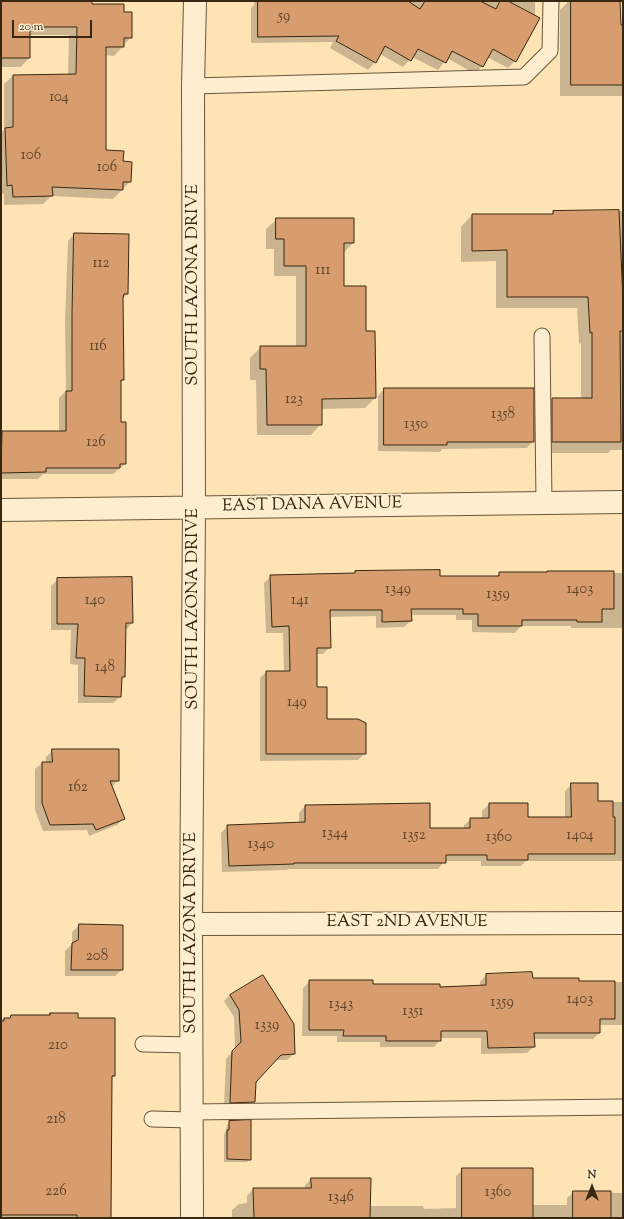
<!DOCTYPE html>
<html>
<head>
<meta charset="utf-8">
<style>
	body { margin:0 }
	#map { position:relative; width:624px; height:1219px; overflow:hidden; background:#fee3b5; font-family:"Sorts Mill Goudy",serif }
	canvas { display:block }
	.frame { position:absolute; inset:0; border:2px solid #382711; pointer-events:none }
	.north { position:absolute; left:572px; top:1167px; width:40px; height:40px; -webkit-text-stroke:3px #feedcf; paint-order:stroke; rotate:0deg; font-size:11px; font-weight:700; line-height:16px; text-align:center; color:#382711 }
	.north::after { content:''; display:block; margin:auto; width:14px; height:18px; background:#382711; clip-path:polygon(50% 0,100% 100%,50% 72%,0 100%) }
	.scale { position:absolute; left:12px; top:20px; width:80px; height:18px; box-sizing:border-box; border:2px solid #382711; border-top:0; padding-left:5px; font-size:12px; line-height:14px; white-space:nowrap; color:#382711; -webkit-text-stroke:3px #feedcf; paint-order:stroke }
</style>
</head>
<body>
<div id="map">
<canvas width="624" height="1219"></canvas>
<div class="frame"></div>
<div class="north">N</div>
<div class="scale">20 m</div>
</div>
<script>
const g = document.querySelector('canvas').getContext('2d');
g.lineJoin = 'round';
function paint(path, color) { g.fillStyle = color; g.fill(path, 'evenodd'); }
function stroke(path, color, width, dash) { g.strokeStyle = color; g.lineWidth = width; g.lineCap = dash ? 'butt' : 'round'; g.setLineDash(dash || []); g.stroke(path); }
function drawText(font, color, halo, rows, align = 'center') {
  g.font = font + ' "Sorts Mill Goudy",serif'; g.lineWidth = 4; g.setLineDash([]); g.textBaseline = 'middle'; g.strokeStyle = halo; g.fillStyle = color; for (const [text, x, y, turn = 0] of rows) {
    g.save(); g.translate(x, y); g.rotate((+turn || 0) * Math.PI / 180); g.textAlign = isNaN(turn) ? turn : align; if (halo) g.strokeText(text, 0, 0); g.fillText(text, 0, 0); g.restore();
  }
}
const shadow = new Path2D(`
	M1 1H91V5L123 13 131 37 114 56 105 55V151L122 162 130 182 113 199 51 196 43 204 4 205V194H1V133L4 130V84L13 76 68 75 69 35H29V58L21 67H1Z
	M254 1H535V24L515 61 508 68 487 57 482 66 475 74 447 58 438 70 412 57 403 67 380 54 375 62 368 70 330 48 333 42 251 43V8L254 5Z
	M567 1H620V26H623V96H560V10L567 3Z
	M623 211V450H611L608 453H541V410L552 399H581V343L579 344 577 308H496V261L461 262V227L472 215H551L553 212Z
	M277 219 353 243 343 253V287L365 332 375 398 365 408 321 409V424L311 435H257L256 380H250V358L261 347H296V276H274V249H266V229Z
	M74 234 127 294 122 299 123 380 120 382V423L125 464 113 474H43L38 479H1V433L2 432H59V398L66 391 65 321 68 241Z
	M384 389 533 441 527 448 442 449 440 452 378 451V396Z
	M355 572 439 576H497L500 573 547 572 623 573V628H571V626H521L515 633 472 632V620H456V615H410L411 621 404 627 376 628V616L329 617 330 647 323 654H316V688L326 720 365 753 358 760 260 761V678L266 672H284L283 633H266L264 583 271 576 353 574Z
	M58 579 132 623 126 630 124 677 121 680 120 697 113 703H78V665L70 664 71 630H51V586Z
	M53 750 118 780 112 787 123 819 117 825 89 836 87 830 43 831 35 810V769L42 763H46V757Z
	M572 784 597 802H623V861H526L521 866H481V861H445L438 869H288L287 870 222 872 221 833 228 826 299 824V813L305 806 429 829H464V825L471 819H482V811L489 804 527 818H565V791Z
	M79 925 122 970 115 976H65V951L72 944V932Z
	M486 975 578 982H623V1025H599V1033L593 1039H534V1046L527 1053 481 1054V1038H440V1040L434 1047H380V1042H337V1036H302L303 988 310 981 372 985 440 988 480 986V982Z
	M230 995 294 1054 287 1060H274L255 1081 254 1102 248 1108H224L226 1059 235 1049 234 1017 224 1001Z
	M51 1014 77 1019 114 1076 111 1079 110 1218H1V1019H8L12 1016H49Z
	M230 1122 250 1159 247 1162H224V1134L226 1131 227 1125Z
	M463 1169 532 1205H567V1198L574 1192 623 1193V1218H232V1210L239 1204 247 1203V1196L253 1189H305V1185L311 1179 369 1206H423L424 1209 456 1208V1176Z`);
const building = new Path2D(`
	M1 1H92V4H124V12H132V38H124V47H106V150L124 151 123 161 132 162 131 182H123V190L52 187 53 196 13 197 12 185 7 186 5 128 13 127V75L76 74 77 27H30V58H1Z
	M258 1H408L420 9 425 1H480L496 9 500 1H508L540 18 516 62 493 49 483 67 452 51 446 63 418 49 411 61 385 46 376 63 336 41 339 36 258 37Z
	M571 1H620L621 25H623V85H571Z
	M619 210 623 301V331H620L621 442H552V398H592V332L590 333 588 297H507V250L472 251V214H553V211Z
	M276 218H354V243H344V286H366V331H375L376 398 322 399V425H267L266 369H260V346H306V266H284V239H276Z
	M74 233 129 234 128 294H124L123 298 124 380H121V422H126V464H120V468H46V472L1 473 2 431H66V391H72V314Z
	M384 388H534V442H447V445H384Z
	M440 570V576H499V572H547V571H614V609H602V622H577V620H522V626H478V614H463V609H411L412 621 382 622V610H330L331 648H317V687H327V719H358L366 723V754H266V671H290L289 626 272 627 270 575 355 573V571Z
	M132 577 133 623H126L125 677H122L121 697 84 696 85 658H76L78 624H57V578Z
	M52 749H119V781H110L125 819 96 830 93 824 50 825 42 803V762H52Z
	M571 783H598V801H613V817H615V854H528V860H487V855H446V863H294V864L229 866 227 825 305 822V805L430 803V828H470V818H489V803H528V817H571Z
	M79 924 123 925V970H71L72 943 78 940Z
	M532 972 533 978H579V981H615V1019H600V1033H534L535 1047 488 1048 487 1031H441V1041H386V1036H343L344 1030H309V980H373V984H440V987L486 985V974Z
	M263 975 294 1024 295 1054 281 1055 256 1082 255 1102 230 1103 232 1051 241 1042 239 1010 230 995Z
	M50 1013H78V1018H115V1076H112L111 1218H77V1215H1V1021H4V1018H10L11 1015H50Z
	M251 1120V1160L227 1159V1130H229V1121Z
	M462 1168H533V1218H462Z
	M311 1178H371L370 1218H254L253 1188H311Z
	M573 1191H611V1218H573Z`);
const lane = new Path2D(`
	M193 86 524 77 550 51 551 1
	M542 336 544 503
	M143 1044 192 1045
	M192 1112 623 1107
	M152 1119 192 1120`);
const street = new Path2D(`
	M1 510 623 502
	M191 924 623 923
	M192 1218 191 924 194 508 193 86 195 1`);
const numberNames = [
	["59",284,17],
	["104",59,98],
	["106",31,156],
	["106",107,168],
	["112",101,264],
	["111",323,271],
	["116",98,347],
	["123",294,400],
	["1358",503,415],
	["1350",416,425],
	["126",96,443],
	["1349",398,590],
	["1403",580,590],
	["1359",498,595],
	["140",95,601],
	["141",300,601],
	["148",105,668],
	["149",297,703],
	["162",78,788],
	["1344",335,834],
	["1352",414,836],
	["1404",580,836],
	["1360",499,838],
	["1340",261,845],
	["208",97,957],
	["1403",580,1000],
	["1359",502,1003],
	["1343",341,1005],
	["1351",413,1012],
	["1339",267,1026],
	["210",58,1046],
	["218",56,1120],
	["226",56,1192],
	["1360",498,1193],
	["1346",341,1198]
];
const streetNames = [
	["SOUTH LAZONA DRIVE",194,285,-90],
	["EAST DANA AVENUE",312,506,-1],
	["SOUTH LAZONA DRIVE",194,609,-90],
	["EAST 2ND AVENUE",407,923],
	["SOUTH LAZONA DRIVE",192,933,-90]
];
paint(shadow, '#0003');
paint(building, '#d79d6f');
stroke(building, '#382711', 1);
stroke(lane, '#6a563a', 17);
stroke(street, '#6a563a', 24);
stroke(lane, '#feedcf', 15);
stroke(street, '#feedcf', 22);
drawText('15px', '#604428', null, numberNames);
drawText('17px', '#382711', '#feedcf', streetNames);
</script>
</body>
</html>
